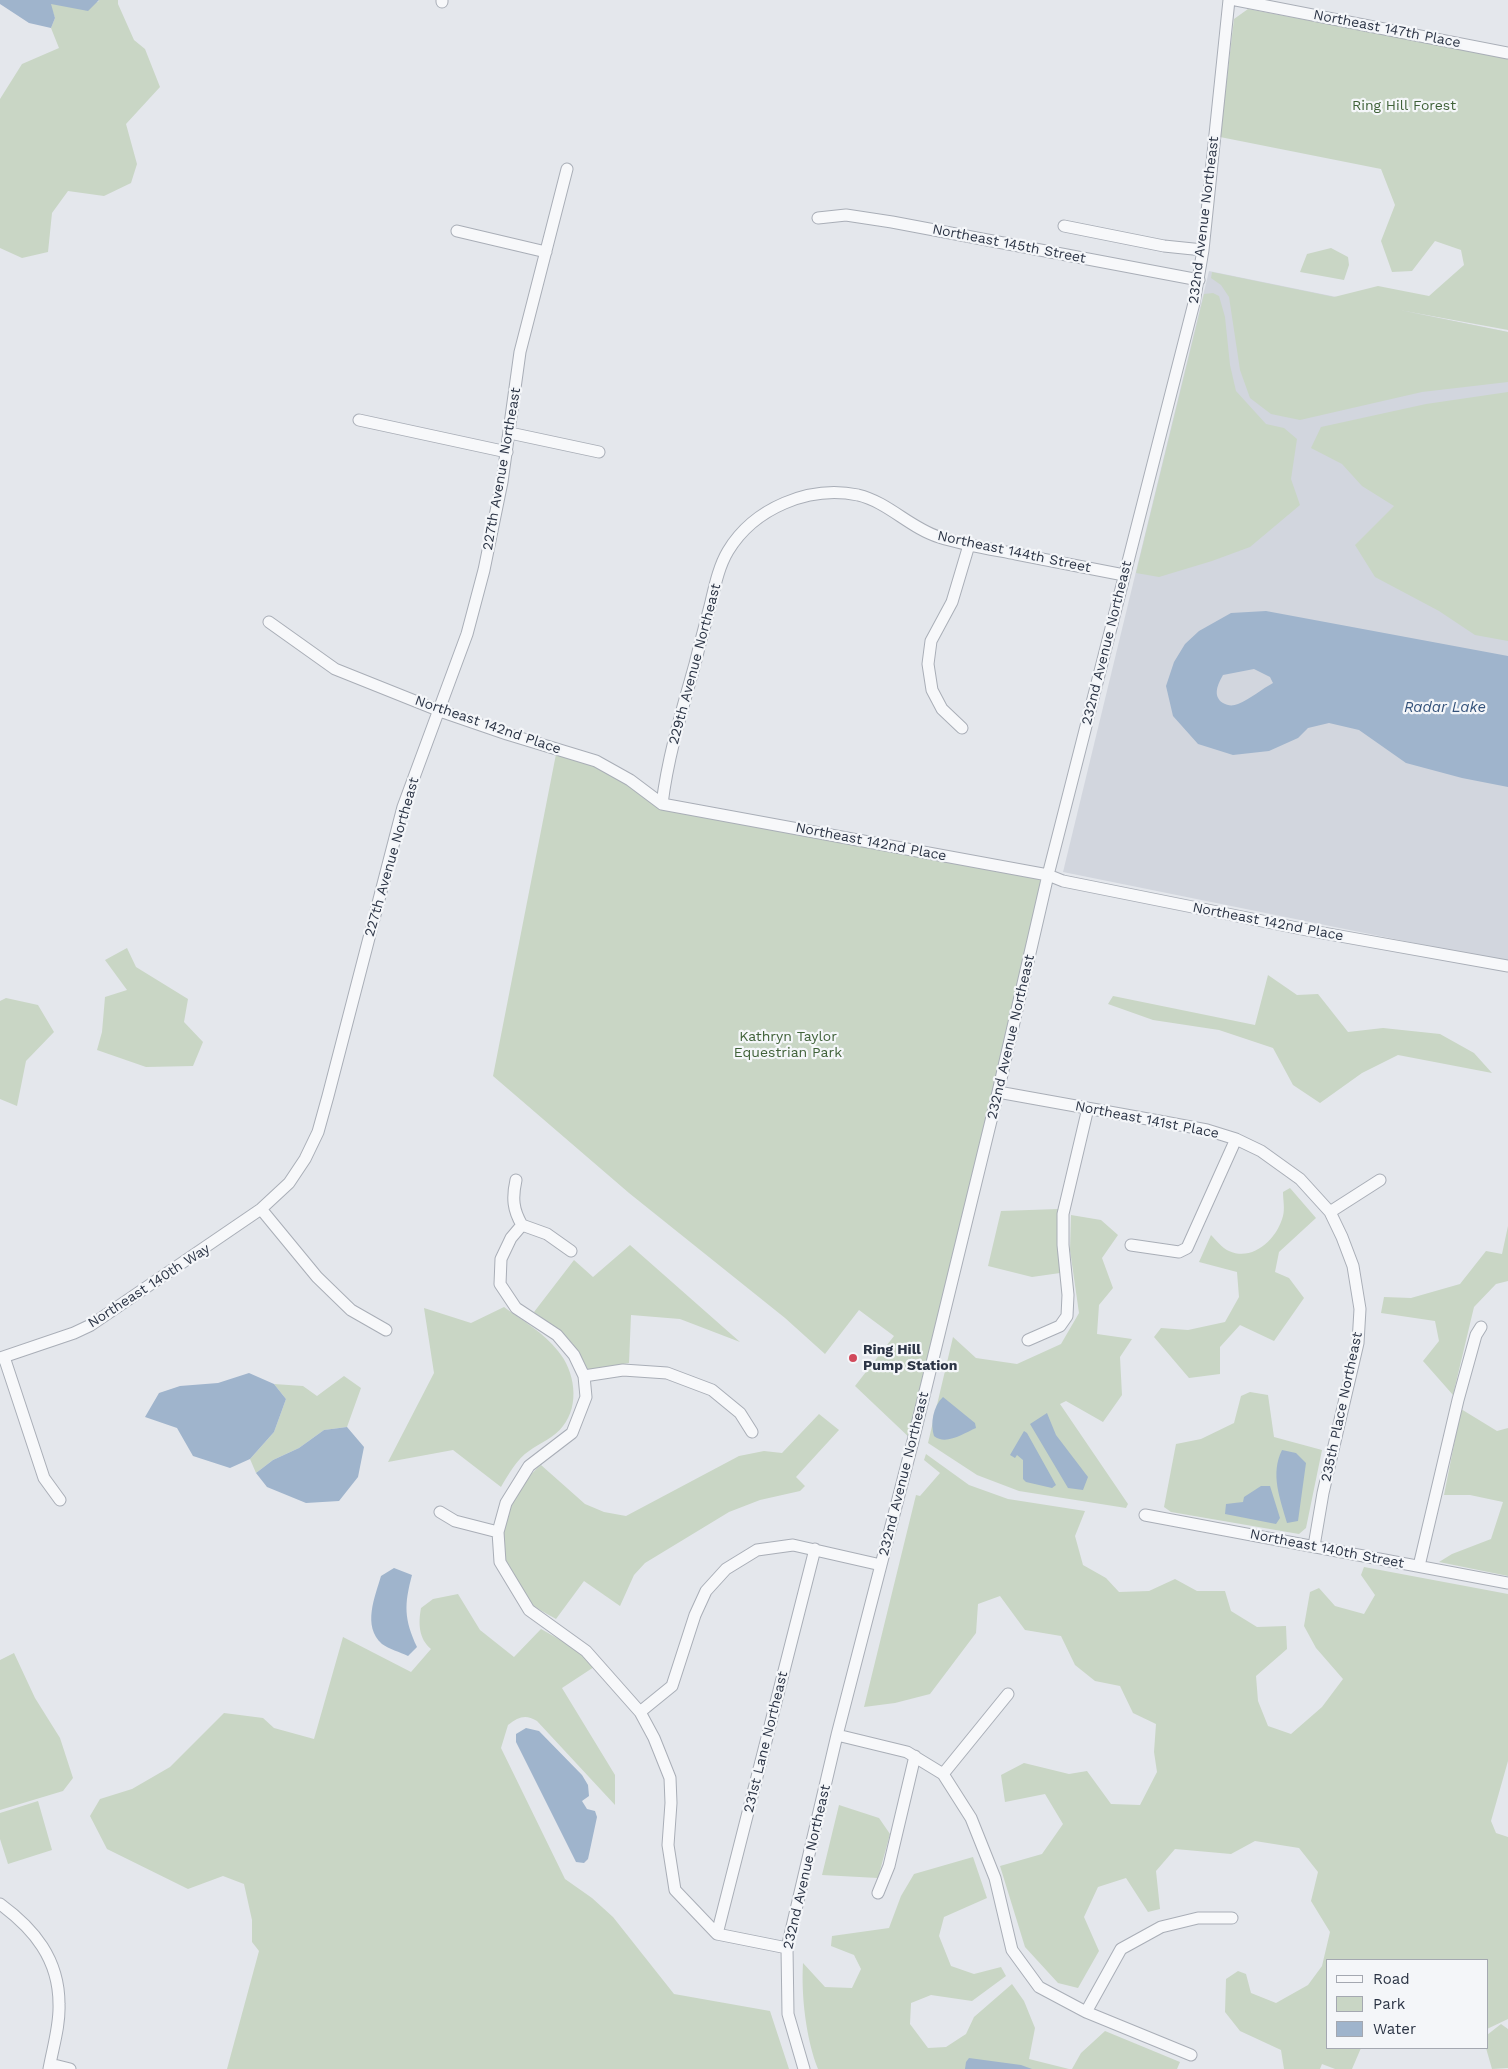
<!DOCTYPE html>
<html>
<head>
<meta charset="utf-8">
<style>
	body { margin:0 }
	#map { position:relative; width:1508px; height:2069px; overflow:hidden; background:#e4e7ec; font-family:"Work Sans",sans-serif }
	canvas { display:block }
	.legend { position:absolute; left:1326px; top:1959px; width:162px; height:90px; box-sizing:border-box; background:#f4f6f9; border:1px solid #a4a8b1; margin:0; padding:6px 9px; list-style:none; font-size:15px; color:#2b3445 }
	.legend li { display:flex; align-items:center; gap:10px; height:25px }
	.legend b { width:25px; border:1px solid #a4a8b1 }
</style>
</head>
<body>
<div id="map">
<canvas width="1508" height="2069"></canvas>
<ul class="legend">
<li><b style="height:6px;background:#f7f8fa"></b>Road</li>
<li><b style="height:14px;background:#c9d6c5"></b>Park</li>
<li><b style="height:14px;background:#9fb4cc"></b>Water</li>
</ul>
</div>
<script>
const g = document.querySelector('canvas').getContext('2d');
g.lineJoin = 'round';
function paint(path, color) { g.fillStyle = color; g.fill(path, 'evenodd'); }
function stroke(path, color, width, dash) { g.strokeStyle = color; g.lineWidth = width; g.lineCap = dash ? 'butt' : 'round'; g.setLineDash(dash || []); g.stroke(path); }
function drawText(font, color, halo, rows, align = 'center') {
  g.font = font + ' "Work Sans",sans-serif'; g.lineWidth = 4.5; g.setLineDash([]); g.textBaseline = 'middle'; g.strokeStyle = halo; g.fillStyle = color; for (const [text, x, y, turn = 0] of rows) {
    g.save(); g.translate(x, y); g.rotate((+turn || 0) * Math.PI / 180); g.textAlign = isNaN(turn) ? turn : align; if (halo) g.strokeText(text, 0, 0); g.fillText(text, 0, 0); g.restore();
  }
}
const built = new Path2D(`
	M1209 271 1508 332V962L1063 872Z`);
const green = new Path2D(`
	M99 0H118V4L134 40 145 49 160 87 126 124 137 164 131 183 104 196 68 191 52 213 48 252 22 258 0 248V99L22 64 59 48 51 28 55 18 50 4 98 2Z
	M1248 9 1508 58V330L1399 310 1508 332V382L1422 392 1300 420 1271 414 1250 398 1240 370 1229 297 1221 285 1211 278 1212 272 1334 297 1378 286 1429 296 1464 265 1461 250 1435 241 1412 271 1392 272 1381 241 1395 205 1381 169 1220 137 1234 19Z
	M1331 248 1348 257 1349 265 1344 280 1300 272 1307 254Z
	M1213 293 1219 296 1225 317 1230 365 1236 391 1266 424 1284 428 1297 439 1291 479 1300 505 1250 547 1212 561 1159 577 1136 573 1204 294Z
	M1508 392V641L1475 635 1439 611 1375 577 1355 545 1394 506 1362 486 1342 464 1311 448 1321 427 1426 404Z
	M557 749 596 761 662 804 1048 875 913 1441 855 1386 894 1336 859 1310 825 1354 785 1318 629 1193 493 1076Z
	M127 948 136 967 188 999 184 1022 203 1042 193 1066 146 1067 97 1050 102 1032 105 997 127 990 105 960Z
	M1268 975 1297 995 1318 994 1348 1032 1383 1028 1440 1034 1474 1053 1492 1073 1398 1055 1362 1073 1320 1103 1293 1085 1273 1048 1219 1030 1153 1020 1108 1004 1113 996 1255 1025Z
	M6 998 38 1005 54 1032 26 1061 17 1106 0 1099V1001Z
	M1290 1188 1316 1218 1279 1252 1275 1272 1289 1278 1304 1298 1274 1341 1240 1325 1220 1347V1374L1189 1378 1154 1337 1161 1328 1188 1330 1225 1322 1239 1297 1237 1272 1199 1262 1211 1235C1216 1240 1222 1248 1229 1251 1253 1262 1277 1239 1283 1216 1285 1209 1283 1199 1283 1192Z
	M1058 1209 1060 1273 1032 1277 988 1266 1001 1211Z
	M1071 1215 1101 1220 1118 1235 1102 1258 1113 1288 1099 1305 1097 1334 1132 1339 1120 1357 1122 1395 1103 1422 1066 1401 1060 1404 1128 1504 1126 1508 1019 1491 977 1475 928 1443 953 1337 976 1358 1017 1364 1061 1344 1079 1313 1070 1250Z
	M1508 1226V1281L1496 1284 1474 1307 1453 1395 1423 1361 1439 1341 1435 1321 1381 1313 1384 1297 1411 1298 1460 1284 1486 1251 1502 1254Z
	M630 1245 740 1342 680 1319 631 1315 629 1363 590 1370 587 1368 572 1343 534 1312 574 1260 593 1277Z
	M504 1307C523 1321 544 1333 558 1351 575 1371 580 1405 563 1426 555 1437 540 1443 529 1451 517 1459 508 1475 501 1487L453 1450 388 1462 434 1373 424 1308 471 1323Z
	M344 1376 361 1388 347 1427 324 1430 299 1448 273 1460 256 1473 250 1459 274 1432 286 1399 274 1384 303 1386 317 1396Z
	M1250 1392 1268 1395 1274 1437 1322 1450 1306 1528 1299 1534 1171 1512 1164 1507 1176 1444 1201 1439 1234 1423 1241 1396Z
	M1461 1409 1497 1431 1508 1428V1576L1439 1562 1452 1554 1491 1539 1503 1502 1470 1495H1444Z
	M819 1414 839 1430 796 1477 805 1486 800 1491 760 1500 729 1512 645 1563 634 1575 620 1606 584 1581 556 1619C546 1613 532 1607 524 1597 519 1589 506 1568 504 1559 497 1528 517 1484 541 1465L585 1504 604 1512 626 1516 739 1456 764 1451 782 1453Z
	M926 1454 969 1485 1008 1499 1085 1511 1075 1536 1083 1565 1106 1578 1119 1592 1149 1591 1175 1579 1197 1591H1225L1231 1611 1257 1627 1286 1626 1287 1649 1256 1676 1258 1701 1268 1726 1291 1734 1322 1707 1343 1679 1316 1648 1304 1626 1310 1592 1319 1588 1335 1606 1364 1614 1375 1595 1361 1575 1364 1567 1508 1594V1761L1491 1821 1496 1833 1508 1837V2019L1487 2029V1960H1327V2048H1361L1352 2069H1335L1322 2064 1320 2069H1284L1281 2050 1240 2031 1225 2012 1226 1979 1238 1971 1246 1974 1251 1993 1276 2003 1308 1985 1322 1966 1330 1932 1311 1901 1318 1872 1299 1848 1255 1841 1231 1854 1175 1849 1156 1871 1160 1909 1148 1912 1126 1878 1098 1887 1084 1917 1099 1951 1078 1988 1058 1983 1025 1947 1000 1866 1042 1854 1063 1824 1045 1794 1005 1802 1001 1775 1024 1763 1069 1774 1087 1771 1111 1804 1140 1805 1157 1772 1154 1752 1156 1724 1133 1713 1120 1686 1095 1681 1075 1665 1061 1636 1025 1630 1000 1596 978 1604 976 1633 930 1694 895 1703 864 1707 916 1495 920 1496 940 1473 924 1460Z
	M458 1594 480 1630 514 1657 541 1629 578 1650 594 1667 562 1688 615 1775V1805L537 1721C525 1714 519 1717 508 1725L501 1748 565 1879 592 1898 613 1917 674 1994 770 2011 789 2069H227L259 1951 252 1942V1920L244 1884 223 1876 188 1889 107 1849 90 1816 100 1799 132 1789 170 1767 224 1713 263 1718 274 1728 314 1739 343 1637 411 1672 431 1649C419 1639 418 1624 421 1608L433 1599Z
	M14 1653 35 1698 60 1738 73 1778 63 1791 0 1810V1660Z
	M38 1801 52 1850 8 1864 0 1839V1813Z
	M839 1805 879 1818 890 1834 878 1878 822 1875Z
	M973 1857 987 1898 944 1917 939 1936 951 1966 974 1974 1001 1967 1006 1976 972 2001 931 1995 911 2003 910 2024 928 2048 946 2047 966 2034 974 2017 1012 1984 1024 2001 1035 2028 1029 2059 1069 2069H818C806 2039 801 1995 803 1963L825 1987 852 1988 861 1969 854 1955 831 1946 832 1936 889 1928 901 1896 914 1874Z
	M1501 2024 1508 2029V2068L1492 2069 1486 2048 1487 2035Z
	M1105 2031 1180 2062 1177 2069H1072L1081 2053Z`);
const water = new Path2D(`
	M0 0H99L88 11 51 4 55 18 51 28 29 23 0 4Z
	M1266 611 1508 656V787L1462 778 1406 763 1359 730 1329 723 1308 728 1298 738 1269 751 1233 755 1198 744 1173 716 1166 686 1174 662 1185 644 1199 631 1231 613ZM1254 669 1270 677 1273 683C1262 689 1250 699 1238 704 1233 706 1228 706 1223 703 1212 696 1218 684 1223 675Z
	M249 1373 274 1384 286 1399 274 1432 250 1459 230 1468 193 1456 177 1428 145 1417 159 1393 180 1386 218 1383Z
	M943 1397 975 1423 976 1428C964 1433 946 1446 934 1436 930 1424 933 1406 943 1397Z
	M1047 1413 1056 1435 1088 1477 1083 1490 1068 1488 1030 1424Z
	M347 1427 364 1447 358 1477 339 1501 306 1503 267 1487 256 1473 273 1460 299 1448 324 1430Z
	M1024 1431 1027 1433 1056 1485 1052 1488 1026 1482 1023 1479V1460L1017 1455 1015 1458 1010 1455Z
	M1282 1450 1296 1453 1306 1463 1298 1521 1287 1523C1280 1498 1270 1474 1282 1450Z
	M1261 1486H1270L1280 1518 1276 1524 1225 1514 1226 1504 1243 1502 1244 1497Z
	M394 1568 412 1575C404 1605 404 1619 417 1647L408 1656C400 1652 389 1649 382 1644 362 1626 375 1597 381 1576Z
	M526 1728 539 1731 582 1775 588 1785 589 1796 582 1801 587 1809 595 1811 597 1817 588 1859 584 1863 576 1862 516 1742V1734Z
	M969 2058 1021 2065 1032 2069H965L966 2062Z`);
const minor = new Path2D(`
	M1236 0 1508 53
	M442 2V0
	M818 218 846 215 892 222 1199 280
	M1064 226 1164 246 1203 250
	M457 231 546 252
	M359 420 507 452
	M510 433 599 452
	M269 622 335 669 440 711 507 734 596 761 630 780 662 804 1048 875 1063 881 1312 931 1508 966
	M962 728 942 709 932 690 928 664 931 641 952 602 969 545
	M662 804C668 756 682 710 695 664 700 643 706 622 711 602 715 585 719 566 728 551 754 508 809 485 858 495 888 502 910 528 939 537 964 545 990 549 1016 554 1052 561 1088 568 1124 575
	M998 1092 1159 1121 1207 1130 1236 1139 1261 1151 1300 1179 1330 1212 1342 1237 1353 1266 1360 1309 1358 1343 1323 1493 1314 1546
	M516 1180C512 1198 513 1210 522 1225L547 1234 571 1251
	M261 1209 317 1277 351 1310 386 1330
	M1330 1212 1380 1180
	M522 1225 511 1238 501 1259 500 1284 516 1308 557 1335 574 1355 584 1376 586 1397 572 1433 529 1466 506 1503 498 1532 500 1562 529 1610 586 1651 640 1712 654 1738 670 1778 671 1803 668 1845 675 1890 717 1934 787 1948
	M1131 1245 1179 1252 1187 1248 1236 1139
	M1028 1340 1060 1326 1067 1316 1068 1295 1063 1245V1214L1088 1108
	M4 1357 44 1478 60 1500
	M0 1358 74 1333 91 1325 261 1209 289 1183 305 1159 318 1132 328 1096 403 807 467 634 484 570 502 482 520 352 567 169
	M584 1376 623 1370 667 1373 712 1390 740 1413 752 1432
	M440 1512 455 1521 498 1532
	M1145 1515 1508 1583
	M1419 1566 1458 1400 1476 1335 1481 1327
	M640 1712 672 1686 695 1615 706 1591 726 1569 757 1550 793 1545 881 1565
	M837 1735 907 1752 943 1774 971 1818 995 1878 1012 1950 1039 1987 1086 2012 1191 2055
	M943 1774 1008 1694
	M878 1893 889 1866 915 1756
	M0 1904C34 1929 59 1959 59 2004 60 2025 53 2047 49 2069
	M717 1934 815 1549
	M1086 2012 1121 1949 1161 1927 1198 1918H1232
	M50 2064 70 2069
	M804 2069 788 2014 787 1948 837 1735 913 1441 998 1092 1048 875 1194 303 1203 250 1229 0`);
const markers = [
	[853,1358,5,"#d1495b"]
];
const streetNames = [
	["Northeast 147th Place",1387,29,11],
	["232nd Avenue Northeast",1204,220,-83],
	["Northeast 145th Street",1009,244,11],
	["227th Avenue Northeast",502,469,-80],
	["Northeast 144th Street",1014,552,12],
	["232nd Avenue Northeast",1107,643,-76],
	["229th Avenue Northeast",695,664,-75],
	["Northeast 142nd Place",488,725,19],
	["Northeast 142nd Place",871,842,11],
	["227th Avenue Northeast",392,857,-74],
	["Northeast 142nd Place",1268,922,11],
	["232nd Avenue Northeast",1011,1037,-77],
	["Northeast 141st Place",1147,1120,11],
	["Northeast 140th Way",149,1286,-33],
	["235th Place Northeast",1342,1407,-78],
	["232nd Avenue Northeast",904,1474,-76],
	["Northeast 140th Street",1327,1549,11],
	["231st Lane Northeast",766,1742,-76],
	["232nd Avenue Northeast",807,1867,-77]
];
const parkNames = [
	["Ring Hill Forest",1404,106],
	["Kathryn Taylor",788,1037],
	["Equestrian Park",788,1053]
];
const poiNames = [
	["Ring Hill",863,1350],
	["Pump Station",863,1366]
];
const waterNames = [
	["Radar Lake",1445,708]
];
paint(built, '#d2d6de');
paint(green, '#c9d6c5');
paint(water, '#9fb4cc');
stroke(minor, '#a9aeb7', 13);
stroke(minor, '#f7f8fa', 11);
for (const [x, y, r, color] of markers) { const dot = new Path2D(); dot.arc(x, y, r, 0, 2 * Math.PI); g.fillStyle = color; g.fill(dot); stroke(dot, '#f4f6f9', 2); }
drawText('14px', '#2b3445', '#f4f6f9', streetNames);
drawText('14px', '#3f6138', '#f4f6f9', parkNames);
drawText('bold 14px', '#2b3445', '#f4f6f9', poiNames, 'left');
drawText('italic 15px', '#34527a', '#f4f6f9', waterNames);
</script>
</body>
</html>
